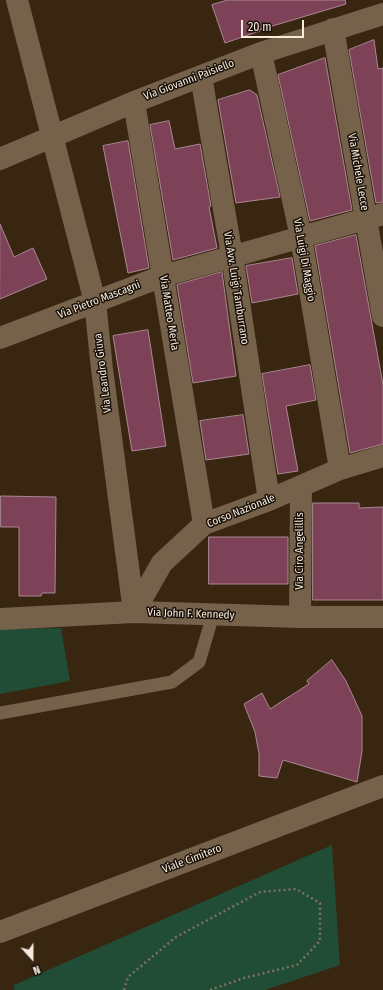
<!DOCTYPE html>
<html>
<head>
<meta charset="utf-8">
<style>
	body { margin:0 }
	#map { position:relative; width:383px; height:990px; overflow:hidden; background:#382611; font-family:"Fira Sans Condensed",sans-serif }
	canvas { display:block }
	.north { position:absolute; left:12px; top:938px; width:40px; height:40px; -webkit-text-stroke:3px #191108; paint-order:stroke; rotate:159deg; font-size:11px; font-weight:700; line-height:16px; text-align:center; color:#f7ebde }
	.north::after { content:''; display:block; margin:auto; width:14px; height:18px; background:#f7ebde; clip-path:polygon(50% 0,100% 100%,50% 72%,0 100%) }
	.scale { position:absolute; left:241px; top:20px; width:63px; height:18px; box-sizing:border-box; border:2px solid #f7ebde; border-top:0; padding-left:5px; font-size:12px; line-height:14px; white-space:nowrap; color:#f7ebde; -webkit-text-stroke:3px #191108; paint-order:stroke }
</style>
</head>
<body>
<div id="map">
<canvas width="383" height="990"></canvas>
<div class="north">N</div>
<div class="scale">20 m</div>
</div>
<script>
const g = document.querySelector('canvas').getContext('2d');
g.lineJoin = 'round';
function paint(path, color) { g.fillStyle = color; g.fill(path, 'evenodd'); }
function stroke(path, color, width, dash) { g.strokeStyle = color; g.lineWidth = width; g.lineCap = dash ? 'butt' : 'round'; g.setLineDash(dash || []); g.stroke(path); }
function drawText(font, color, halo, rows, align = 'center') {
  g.font = font + ' "Fira Sans Condensed",sans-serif'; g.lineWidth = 3; g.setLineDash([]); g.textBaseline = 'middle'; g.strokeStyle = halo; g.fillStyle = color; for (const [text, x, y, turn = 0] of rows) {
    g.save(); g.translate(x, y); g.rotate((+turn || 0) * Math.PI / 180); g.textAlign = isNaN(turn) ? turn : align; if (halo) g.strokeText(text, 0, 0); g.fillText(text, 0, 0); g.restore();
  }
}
const green = new Path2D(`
	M61 628 70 681 0 694V629Z
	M332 845 340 965 265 990H14V985Z`);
const building = new Path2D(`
	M228 0H345L346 4 259 30 260 31 225 43 212 5Z
	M374 40 378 69 383 68V202L376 203 349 50Z
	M325 58 352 210 310 221 278 75Z
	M250 90 257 95 280 197 236 203 218 100Z
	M169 121 175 149 200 144 211 206 209 207 217 248 173 260 150 125Z
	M128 141 149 268 128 273 103 146Z
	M0 224 14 257 33 248 47 279 0 299Z
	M356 235 383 385V444L350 453 315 246Z
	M292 258 298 294 252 303 246 266Z
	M222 272 236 376 193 383 177 285Z
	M148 330 166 446 132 451 113 336Z
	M310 365 316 400 286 406 298 471 278 474 262 374Z
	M243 415 249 454 206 460 200 421Z
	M1 496 56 497 55 593H42L41 596H19V527H1Z
	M313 503H359V508L383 507V600H313Z
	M209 537H288V584H209Z
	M332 660 346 681 362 716V751L357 782 283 760 277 778 259 776V754L255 732 244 704 262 693 270 709 309 684 307 681Z`);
const path = new Path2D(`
	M124 990 128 977 176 937 260 892 296 889 320 903V941L297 965 244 978 210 990`);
const lane = new Path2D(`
	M0 713 172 682 199 662 213 615`);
const street = new Path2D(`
	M17 0 95 302 102 369 134 612
	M333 29 383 316
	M261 53 301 237 340 469
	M201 76 232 256 269 500
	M134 102 204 524
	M0 159 134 102 261 53 383 14
	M0 338 163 276 383 214
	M134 612 162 563 204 524 269 500 340 469 383 456
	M300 617 301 486
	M0 932 383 786`);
const secondary = new Path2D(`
	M0 619 134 612 300 617H383`);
const streetNames = [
	["Via Giovanni Paisiello",189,80,-21],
	["Via Michele Lecce",358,172,80],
	["Via Luigi Di Maggio",304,260,80],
	["Via Avv. Luigi Tamburrano",236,288,81],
	["Via Pietro Mascagni",99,300,-21],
	["Via Matteo Merla",169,313,81],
	["Via Leandro Giuva",103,373,-97],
	["Corso Nazionale",241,511,-22],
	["Via Ciro Angelillis",300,551,-90],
	["Via John F. Kennedy",191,614,2],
	["Viale Cimitero",192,859,-21]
];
paint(green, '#214d37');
paint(building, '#7d4257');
stroke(building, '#aa8893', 1);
stroke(path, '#81715f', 2.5, [2, 3]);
stroke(lane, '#76624b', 13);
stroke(street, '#76624b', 22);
stroke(secondary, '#76624b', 22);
drawText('11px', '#f7ebde', '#191108', streetNames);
</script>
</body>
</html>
